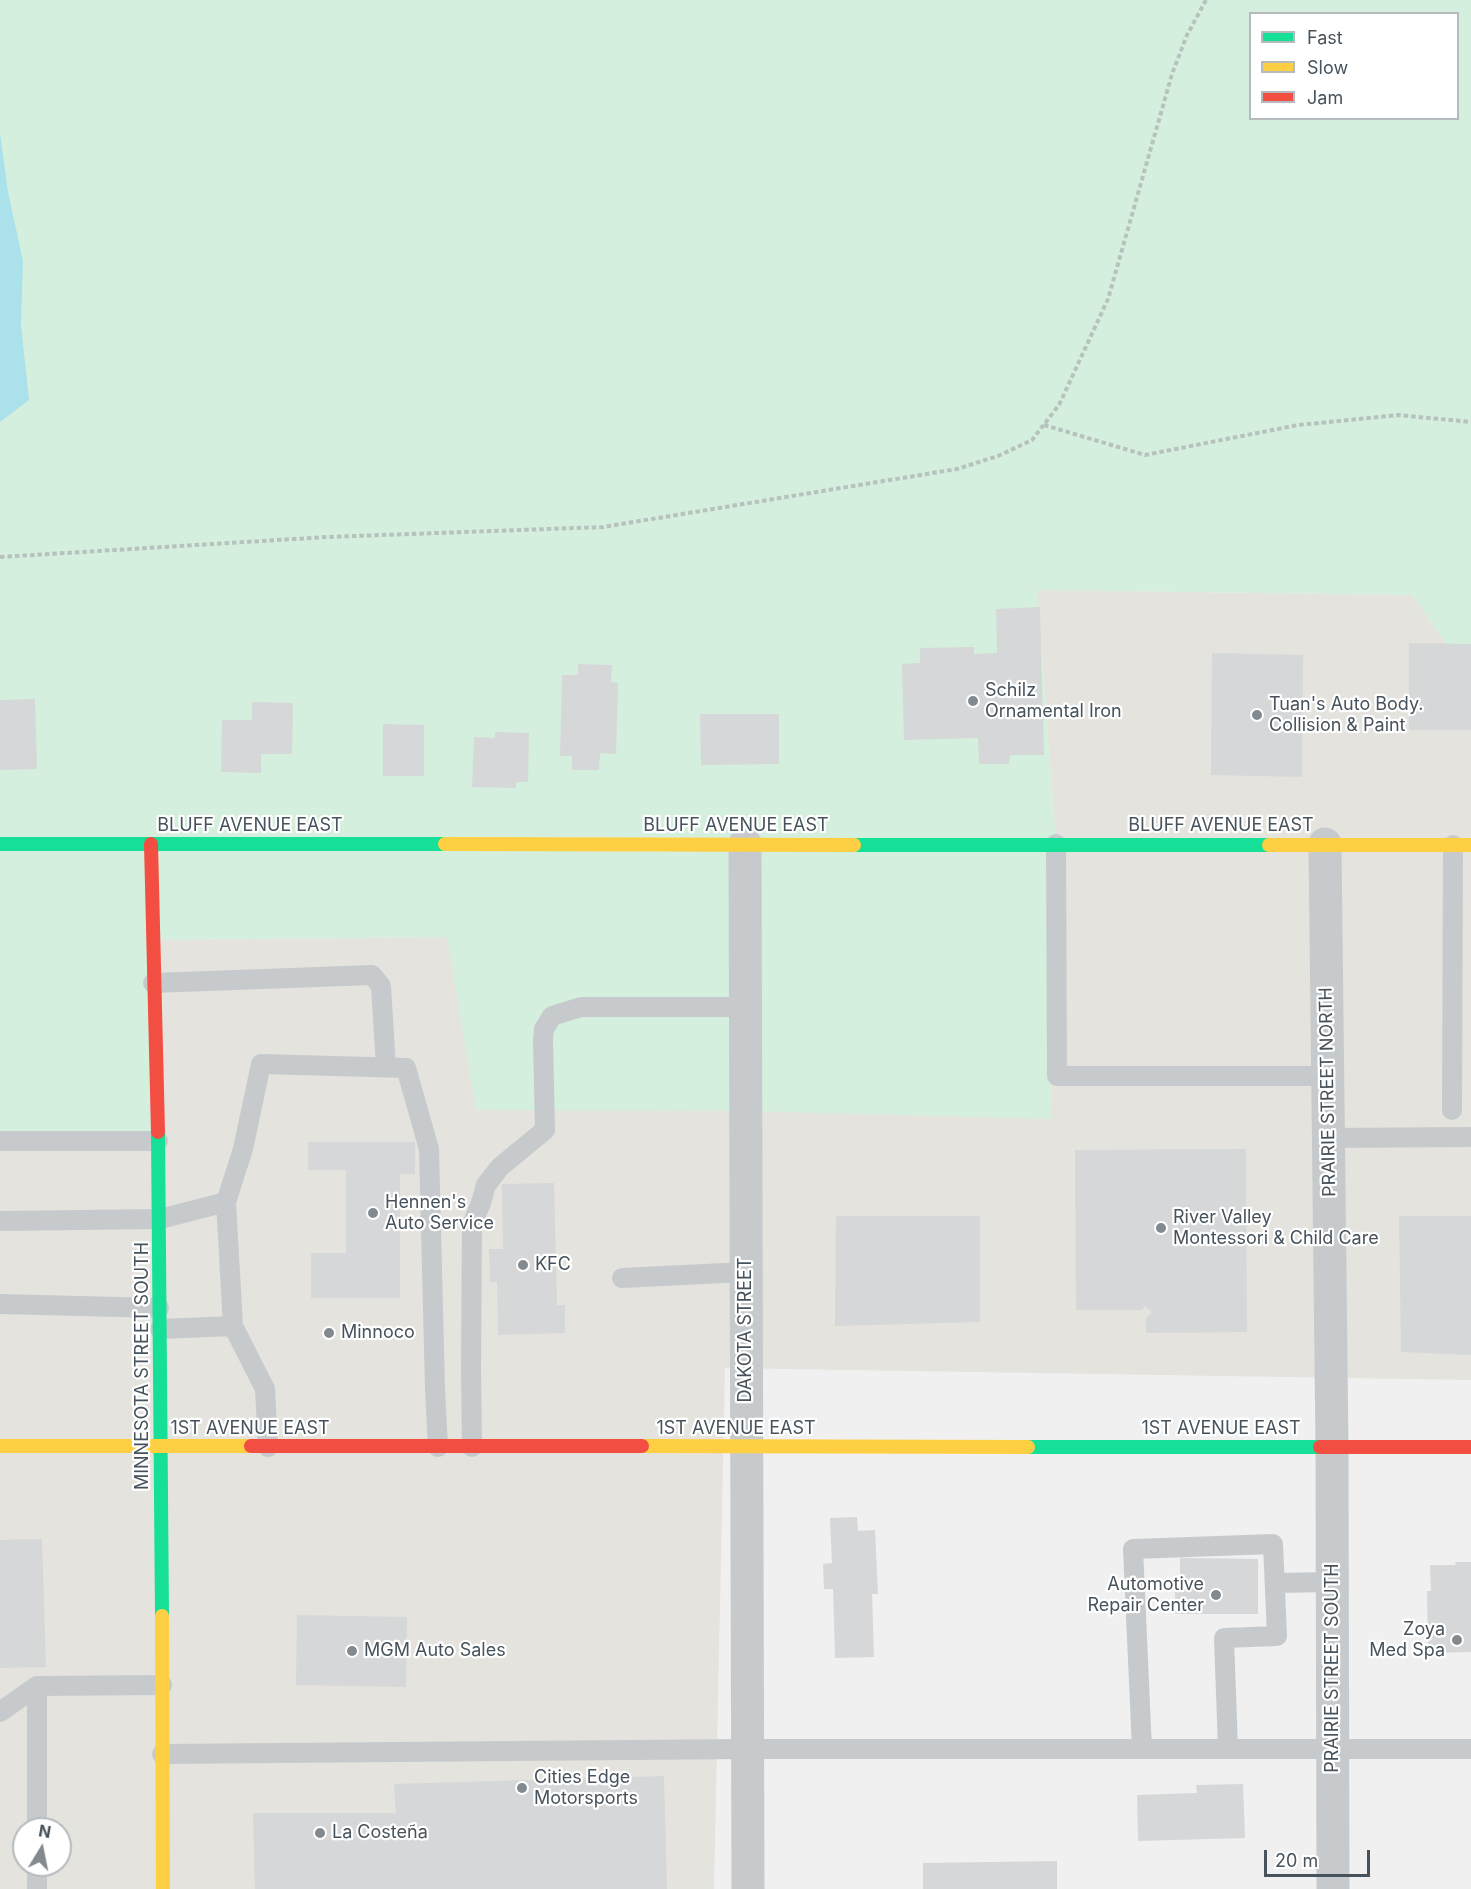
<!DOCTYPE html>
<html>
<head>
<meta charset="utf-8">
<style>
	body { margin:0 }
	#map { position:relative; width:1471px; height:1889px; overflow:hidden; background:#f0f0f0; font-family:Inter,sans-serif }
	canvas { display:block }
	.legend { position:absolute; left:1249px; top:12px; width:210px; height:108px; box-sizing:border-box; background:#fff; border:2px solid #b5babe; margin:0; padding:8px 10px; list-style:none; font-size:18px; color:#47535c }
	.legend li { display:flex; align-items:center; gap:12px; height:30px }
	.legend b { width:30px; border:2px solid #b5babe }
	.north { position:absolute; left:12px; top:1817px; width:60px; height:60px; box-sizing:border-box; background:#fff; border:2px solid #b5babe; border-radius:50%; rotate:10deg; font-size:16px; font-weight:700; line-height:24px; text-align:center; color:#47535c }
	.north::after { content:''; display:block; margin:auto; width:21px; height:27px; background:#828a90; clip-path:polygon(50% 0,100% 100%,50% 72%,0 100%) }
	.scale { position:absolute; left:1264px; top:1850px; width:106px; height:27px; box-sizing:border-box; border:3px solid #47535c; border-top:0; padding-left:8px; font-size:18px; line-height:21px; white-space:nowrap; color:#47535c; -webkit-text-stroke:4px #fff; paint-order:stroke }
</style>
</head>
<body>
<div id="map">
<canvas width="1471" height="1889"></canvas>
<ul class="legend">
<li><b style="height:8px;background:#16e098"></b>Fast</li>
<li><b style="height:8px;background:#ffcf43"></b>Slow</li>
<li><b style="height:8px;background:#f24e42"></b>Jam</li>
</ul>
<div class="north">N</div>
<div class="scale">20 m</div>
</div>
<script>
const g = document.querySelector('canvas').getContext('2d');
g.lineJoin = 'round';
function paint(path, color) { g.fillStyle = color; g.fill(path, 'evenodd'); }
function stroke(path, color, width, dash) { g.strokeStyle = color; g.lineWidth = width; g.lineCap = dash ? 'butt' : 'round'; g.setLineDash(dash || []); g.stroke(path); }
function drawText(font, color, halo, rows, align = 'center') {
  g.font = font + ' Inter,sans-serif'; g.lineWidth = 4.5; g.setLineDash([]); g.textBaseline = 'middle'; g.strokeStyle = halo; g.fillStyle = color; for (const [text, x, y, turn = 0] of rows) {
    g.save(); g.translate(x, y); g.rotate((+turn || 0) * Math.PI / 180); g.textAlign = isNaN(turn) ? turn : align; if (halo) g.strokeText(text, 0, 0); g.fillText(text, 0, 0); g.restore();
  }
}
const commercial = new Path2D(`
	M1037 590 1412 595 1471 679V1380L725 1368 714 1889H0V1140L153 940 448 937 1056 844ZM24 1829H60V1865H24Z`);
const green = new Path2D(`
	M0 0H1471V679L1412 595 1037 590 1056 844 1051 1119 746 1111 476 1110 447 937 153 940 158 1141H0ZM1250 14H1458V118H1250Z`);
const water = new Path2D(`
	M0 133 8 192 23 261 21 325 29 400 0 422Z`);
const building = new Path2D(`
	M1040 607 1044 755H1010L1009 764H979L978 738 904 740 902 664 920 663V648L974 647V654L997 653 996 609Z
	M1409 643 1471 644V730H1409Z
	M1212 653 1303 655 1302 777 1211 775Z
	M578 664 612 665 611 682 618 683 616 754 600 753 599 770H572V756H560L562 675H578Z
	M35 699 37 769 0 770V700Z
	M252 702 293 703 292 754H261V773L221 772 222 720H252Z
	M700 714H779V764L701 765Z
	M383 724 424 725V776H383Z
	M495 732 529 733 528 782H516V788L472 787 474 737 495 738Z
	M308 1142H415V1174H400V1298H311V1253H346V1170H308Z
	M1246 1149 1247 1332 1146 1333V1318L1152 1312 1145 1306 1142 1310H1076L1075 1150Z
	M554 1183 557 1305H565V1333L498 1335 497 1282H490L489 1249H503L502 1184Z
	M836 1216H980V1322L835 1326Z
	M1399 1216H1471V1355L1401 1352Z
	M857 1517 858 1531 875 1530 878 1594H872L874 1657 835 1658 833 1589H824L823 1564 832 1563 830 1518Z
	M42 1539 46 1667 0 1668V1540Z
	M1180 1558 1258 1559V1614H1175V1577H1180Z
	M1455 1562H1471V1652L1428 1653 1427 1591H1431L1430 1565H1456Z
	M297 1615 407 1617 406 1687 296 1685Z
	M664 1776 667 1889H255L253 1813H396L394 1784Z
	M1243 1784 1245 1838 1138 1841 1137 1795 1197 1793 1196 1785Z
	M1057 1861V1889H923V1863Z`);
const path = new Path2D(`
	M1044 425 1145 455 1298 425 1398 415 1471 422
	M0 557 327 537 603 527 957 469 998 456 1032 440 1059 405 1108 299 1172 74 1187 35 1206 0`);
const lane = new Path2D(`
	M1056 844 1057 1076H1328
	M153 983 372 975 381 986 386 1067
	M1452 1110 1453 845
	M1328 1138 1471 1137
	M0 1141H158
	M0 1221 160 1219 226 1202
	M622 1278 745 1272
	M0 1304 159 1308
	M160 1329 233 1326
	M268 1447 265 1389 233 1326 226 1202 243 1149 261 1064 406 1068 429 1149 435 1389 438 1447
	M472 1447 471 1368 472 1224 481 1203 486 1185 500 1167 545 1130 543 1040 544 1029 552 1016 581 1007H745
	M1275 1583 1332 1582
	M0 1712 37 1686 162 1685
	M1142 1749 1133 1549 1273 1544 1277 1636 1224 1638 1228 1749
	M162 1754 747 1749H1471
	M37 1829V1686
	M37 1889V1865`);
const street = new Path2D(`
	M745 844 748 1889
	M1325 844 1332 1447 1333 1889`);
const fast = new Path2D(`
	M0 844H445
	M854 845H1269
	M158 1132 162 1616
	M1028 1447H1320`);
const slow = new Path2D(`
	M445 844 854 845
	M1269 845H1471
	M0 1446H251
	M642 1446 1028 1447
	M162 1616 163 1889`);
const jam = new Path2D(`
	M151 844 158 1132
	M251 1446H642
	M1320 1447H1471`);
const markers = [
	[973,701,6,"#828a90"],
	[1257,715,6,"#828a90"],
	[373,1213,6,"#828a90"],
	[1161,1228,6,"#828a90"],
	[523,1265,6,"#828a90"],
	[329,1333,6,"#828a90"],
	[1216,1595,6,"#828a90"],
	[1457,1640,6,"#828a90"],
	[352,1651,6,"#828a90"],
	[522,1788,6,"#828a90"],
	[320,1833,6,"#828a90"]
];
const poiNames = [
	["Schilz",985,691],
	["Ornamental Iron",985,712],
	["Tuan's Auto Body.",1269,705],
	["Collision & Paint",1269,726],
	["Hennen's",385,1203],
	["Auto Service",385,1224],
	["River Valley",1173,1218],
	["Montessori & Child Care",1173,1239],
	["KFC",535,1265],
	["Minnoco",341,1333],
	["Automotive",1204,1585,"right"],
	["Repair Center",1204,1606,"right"],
	["Zoya",1445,1630,"right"],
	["Med Spa",1445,1651,"right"],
	["MGM Auto Sales",364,1651],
	["Cities Edge",534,1778],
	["Motorsports",534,1799],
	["La Costeña",332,1833]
];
const streetNames = [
	["BLUFF AVENUE EAST",250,826],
	["BLUFF AVENUE EAST",736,826],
	["BLUFF AVENUE EAST",1221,826],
	["PRAIRIE STREET NORTH",1328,1092,-91],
	["DAKOTA STREET",746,1330,-90],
	["MINNESOTA STREET SOUTH",143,1366,-90],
	["1ST AVENUE EAST",250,1429],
	["1ST AVENUE EAST",736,1429],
	["1ST AVENUE EAST",1221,1429],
	["PRAIRIE STREET SOUTH",1333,1668,-90]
];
paint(commercial, '#e4e3de');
paint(green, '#d4efdd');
paint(water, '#abe1eb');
paint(building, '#d6d7d8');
stroke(path, '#b7c2be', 4, [4.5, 3]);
stroke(lane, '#c7cacc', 20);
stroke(street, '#c7cacc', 33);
stroke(fast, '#16e098', 14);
stroke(slow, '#ffcf43', 14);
stroke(jam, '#f24e42', 14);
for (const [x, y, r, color] of markers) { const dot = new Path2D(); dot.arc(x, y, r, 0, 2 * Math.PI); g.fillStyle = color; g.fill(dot); stroke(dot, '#fff', 2); }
drawText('18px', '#47535c', '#fff', poiNames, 'left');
drawText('18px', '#47535c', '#fff', streetNames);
</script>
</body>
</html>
